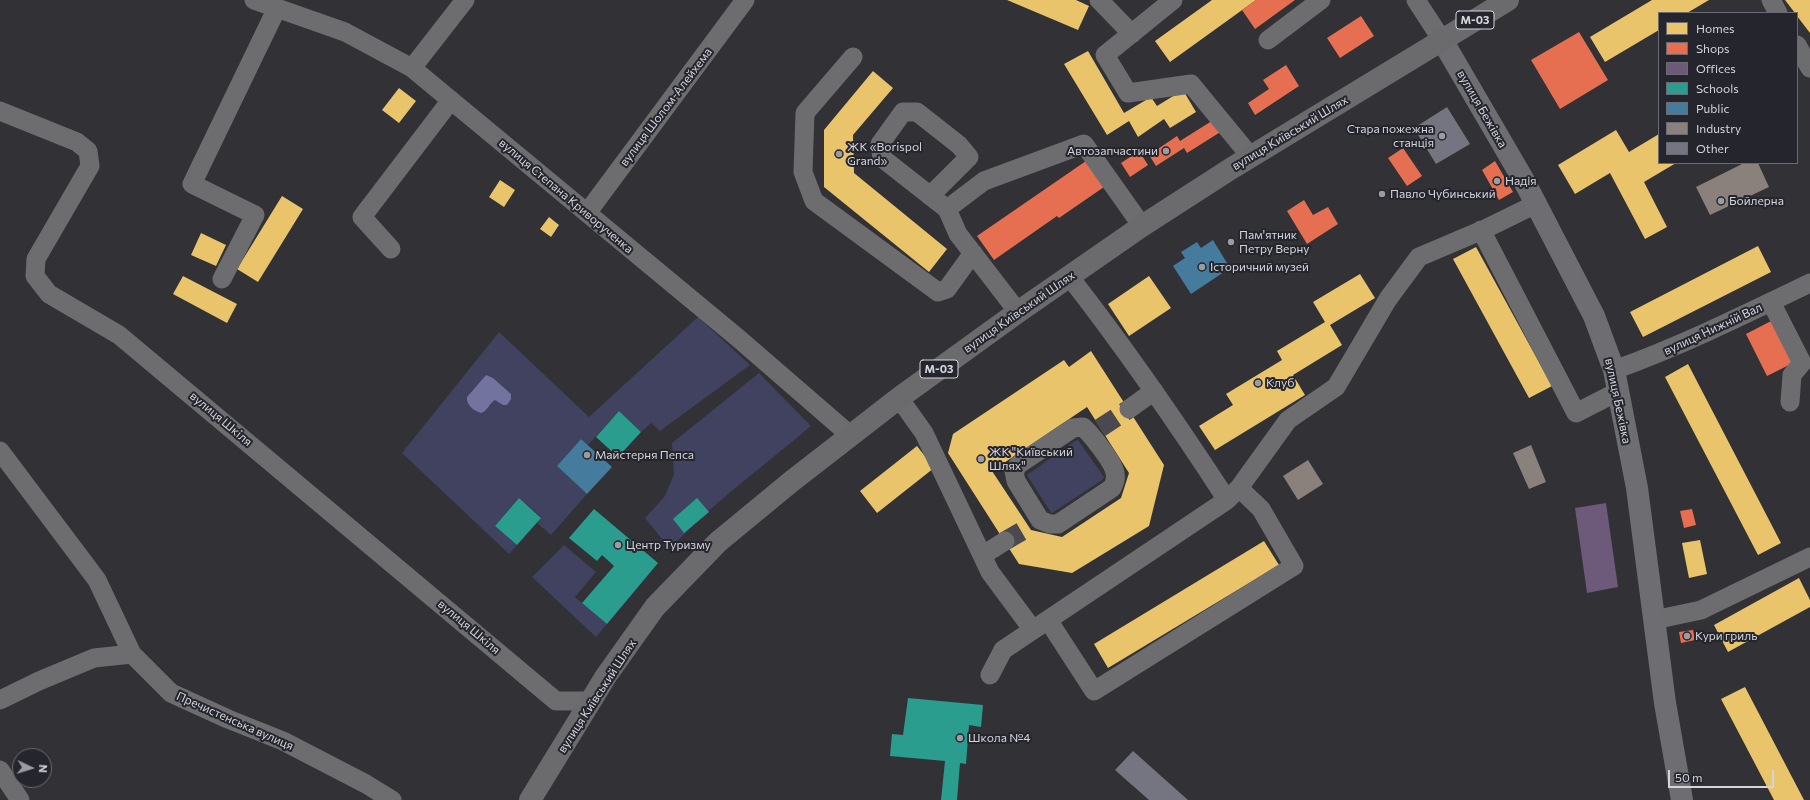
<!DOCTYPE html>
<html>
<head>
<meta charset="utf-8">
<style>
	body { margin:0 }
	#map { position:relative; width:1810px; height:800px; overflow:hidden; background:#313136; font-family:Commissioner,sans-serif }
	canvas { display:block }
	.legend { position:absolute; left:1658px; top:12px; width:140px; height:152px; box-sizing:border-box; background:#25252e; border:1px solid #6b6b73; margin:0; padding:5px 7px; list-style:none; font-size:12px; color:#d4d4da }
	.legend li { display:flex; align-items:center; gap:8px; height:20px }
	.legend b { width:20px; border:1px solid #6b6b73 }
	.north { position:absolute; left:12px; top:748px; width:40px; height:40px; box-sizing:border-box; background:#25252e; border:1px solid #6b6b73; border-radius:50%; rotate:94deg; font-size:11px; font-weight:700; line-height:16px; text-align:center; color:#d4d4da }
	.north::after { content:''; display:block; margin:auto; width:14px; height:18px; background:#9b9ba1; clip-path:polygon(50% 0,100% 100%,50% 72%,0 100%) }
	.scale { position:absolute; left:1668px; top:770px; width:106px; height:18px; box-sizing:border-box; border:2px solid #d4d4da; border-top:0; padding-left:5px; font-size:12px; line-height:14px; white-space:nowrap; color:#d4d4da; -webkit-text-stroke:3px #25252e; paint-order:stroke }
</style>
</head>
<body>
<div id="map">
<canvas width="1810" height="800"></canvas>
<ul class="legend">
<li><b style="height:11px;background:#e9c46a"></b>Homes</li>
<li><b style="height:11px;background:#e76f51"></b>Shops</li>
<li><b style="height:11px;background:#6d597a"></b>Offices</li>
<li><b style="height:11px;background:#2a9d8f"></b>Schools</li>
<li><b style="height:11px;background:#457b9d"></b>Public</li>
<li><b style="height:11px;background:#8a817c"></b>Industry</li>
<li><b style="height:11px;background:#747580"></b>Other</li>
</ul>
<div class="north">N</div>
<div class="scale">50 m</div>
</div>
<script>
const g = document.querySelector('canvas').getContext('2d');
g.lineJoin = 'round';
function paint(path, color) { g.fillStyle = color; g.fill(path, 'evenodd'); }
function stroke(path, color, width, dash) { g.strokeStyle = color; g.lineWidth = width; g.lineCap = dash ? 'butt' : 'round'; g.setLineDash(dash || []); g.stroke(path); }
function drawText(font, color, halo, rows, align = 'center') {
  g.font = font + ' Commissioner,sans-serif'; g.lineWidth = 4; g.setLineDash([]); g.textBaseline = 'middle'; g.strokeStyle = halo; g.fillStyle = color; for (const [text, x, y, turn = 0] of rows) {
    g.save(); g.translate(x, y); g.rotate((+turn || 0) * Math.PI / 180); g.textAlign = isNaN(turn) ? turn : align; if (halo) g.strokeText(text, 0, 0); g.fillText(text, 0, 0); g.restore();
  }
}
const green = new Path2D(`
	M698 317 750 365 660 431 651 423 641 432 619 411 588 445 581 439 557 466 587 494 551 535 537 523 541 517 519 498 495 526 517 545 509 554 402 453 499 332 589 417Z
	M759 373 811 426C765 465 710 505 670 549L645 518 665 496 674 474 672 443Z
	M1078 440 1104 477 1102 480 1052 513 1050 511 1027 475 1075 441Z
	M564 545 596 572 575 597 607 624 596 637 532 577Z`);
const water = new Path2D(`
	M486 375 493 378 511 394V399L507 405H503L495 400C489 403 488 411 481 413 474 411 466 405 467 397Z`);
const homes = new Path2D(`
	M1007 0H1076L1089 6 1078 30Z
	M1212 0H1256L1170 62 1155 41Z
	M1652 0H1709L1687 13H1659V30L1605 62 1590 37Z
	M1785 0H1810V33L1797 16V13H1795Z
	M1088 51 1124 113 1151 97 1157 106 1183 90 1196 112 1170 128 1164 119 1138 137 1129 121 1107 135 1064 64Z
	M873 71 893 88 853 135 854 173 947 249 929 272 824 187V130Z
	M399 88 416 101 399 123 382 110Z
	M1616 130 1629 152 1659 134V163H1676L1644 182 1667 227 1645 239 1610 173 1575 194 1558 165Z
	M500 180 515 190 504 207 489 197Z
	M282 196 303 209 258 282 237 269Z
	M549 217 559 225 551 237 540 229Z
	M201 233 226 245 216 266 191 255Z
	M1758 246 1771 272 1643 337 1630 312Z
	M1476 247 1552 386 1529 398 1453 259Z
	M1360 274 1375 298 1330 325 1342 345 1293 375 1305 395 1215 450 1199 426 1233 405 1226 394 1282 360 1277 351 1325 322 1313 302Z
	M183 276 237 304 227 323 173 294Z
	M1149 276 1171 308 1129 336 1108 304Z
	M1091 351 1164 465 1149 526 1072 573 1019 564 948 453 953 434 1064 360 1069 367ZM1087 407 1129 473 1121 498 1062 537 1031 530 992 471Z
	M1688 364 1781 543 1758 555 1665 377Z
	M917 446 934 468 877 513 860 491Z
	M1700 540 1707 574 1689 578 1682 543Z
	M1264 541 1279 565 1108 668 1094 644Z
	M1799 578 1810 600V607L1728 652 1714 625Z
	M1745 687 1804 800H1774L1721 699Z`);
const shops = new Path2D(`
	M1256 0H1295L1255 29 1242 10Z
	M1361 16 1374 36 1340 58 1327 38Z
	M1579 32 1608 80 1560 109 1531 60Z
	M1286 65 1299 86 1255 115 1248 103 1269 89 1263 80Z
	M1215 119 1222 131 1187 153 1184 148 1156 166 1149 155 1177 136 1180 141Z
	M1403 148 1422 176 1407 186 1388 158Z
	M1139 151 1148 165 1130 177 1121 163Z
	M1086 161 1104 187 1059 218 1057 216 994 260 977 236Z
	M1495 161 1513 192 1499 200 1482 170Z
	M1304 200 1313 215 1328 207 1338 224 1307 244 1287 211Z
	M1775 319 1797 361 1767 376 1746 334Z
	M1692 509 1696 525 1684 528 1680 511Z
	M1693 630 1695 640 1681 643 1679 632Z`);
const offices = new Path2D(`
	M1606 503 1618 587 1587 593 1575 508Z`);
const schools = new Path2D(`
	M619 411 641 432 618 457 596 437Z
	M519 498 541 518 517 545 495 526Z
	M697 498 709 512 684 533 673 519Z
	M594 509 658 563 607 624 582 603 614 566 602 555 597 561 569 538Z
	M908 698 983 705 981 727 969 725 966 764 960 763 957 800H941L945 761 890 756 892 734 903 735Z`);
const public = new Path2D(`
	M1213 240 1230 268 1191 294 1173 266 1185 258 1181 252 1197 242 1201 248Z
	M581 439 612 467 587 494 557 466Z`);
const industry = new Path2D(`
	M1744 163H1758L1769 187 1710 215 1696 187Z
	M1531 445 1546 482 1529 489 1513 453Z
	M1308 460 1323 484 1298 500 1283 476Z`);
const building = new Path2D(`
	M1447 107 1470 144 1436 164 1414 128Z
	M1133 751 1188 800H1149L1115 770Z`);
const minorTunnel = new Path2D(`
	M1100 428 1129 409
	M1005 541 1029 527`);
const minor = new Path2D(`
	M254 0 345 32 412 68 738 338 850 435
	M1099 0 1132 34
	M1173 0 1105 55 1128 93 1191 84 1251 157
	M1416 0 1442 40
	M1771 0 1778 13
	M1268 40 1321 0
	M1797 45 1810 68
	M853 57 805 113 803 172 814 201 938 292 947 289 973 253
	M412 68 465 0
	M0 111 77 142 88 151 90 166 36 259 35 276 49 294 119 335 556 701H591
	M930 196 969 157 959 145 917 112H903L880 144 882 158 947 209
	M587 213 745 0
	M1481 230 1576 413 1617 392
	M391 249 362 217 451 100
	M1069 276C1125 348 1177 423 1227 500
	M222 279 255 215 192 184 277 8
	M1771 302 1802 363 1792 375 1790 402
	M1018 312 958 234 947 209 984 181 1084 144 1142 226
	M1614 370C1681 346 1746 314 1810 283
	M899 398 924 433 990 572 1033 630
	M1129 409 1154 391
	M1083 427C1091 434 1114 463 1115 473 1116 479 1115 482 1112 488L1058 524H1050L1040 520 1016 481 1014 471 1019 464 1073 428Z
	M0 451 97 580 132 654 171 693 228 719 283 741 366 784 392 800
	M983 555 1005 541
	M1048 620 1094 691 1294 566 1261 509 1239 488
	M1654 620 1701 610 1810 557
	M990 675 1003 650 1227 500 1239 488 1288 420 1336 387 1388 299 1419 257 1485 229 1536 204
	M0 700 39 681 94 658 132 654
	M0 770 20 800`);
const major = new Path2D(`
	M1442 40 1523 179 1594 316 1614 370 1637 488 1665 703 1682 800`);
const highway = new Path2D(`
	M530 800 606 676 655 607 718 542 792 481 899 398 1018 312 1142 226 1232 168 1508 0`);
const markers = [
	[1442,136,4,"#9b9ba1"],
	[1166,151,4,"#9b9ba1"],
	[839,154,4,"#9b9ba1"],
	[1497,181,4,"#9b9ba1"],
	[1382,194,4,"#9b9ba1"],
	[1721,201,4,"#9b9ba1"],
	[1231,242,4,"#9b9ba1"],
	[1202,267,4,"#9b9ba1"],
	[1258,383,4,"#9b9ba1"],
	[587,455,4,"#9b9ba1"],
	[981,459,4,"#9b9ba1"],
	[618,545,4,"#9b9ba1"],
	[1687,636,4,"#9b9ba1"],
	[960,738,4,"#9b9ba1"]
];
const shields = [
	[1475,20,38],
	[939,369,38]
];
const shieldNames = [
	["М-03",1475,20],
	["М-03",939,369]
];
const streetNames = [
	["вулиця Шолом-Алейхема",666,107,-53],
	["вулиця Бежівка",1482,109,60],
	["вулиця Київський Шлях",1290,133,-31],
	["вулиця Степана Криворученка",566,196,40],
	["вулиця Київський Шлях",1019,312,-35],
	["вулиця Нижній Вал",1713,329,-25],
	["вулиця Бежівка",1618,401,78],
	["вулиця Шкіля",221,419,40],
	["вулиця Шкіля",469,627,40],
	["вулиця Київський Шлях",597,696,-57],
	["Пречистенська вулиця",235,721,24]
];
const poiNames = [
	["Стара пожежна",1434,129,"right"],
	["станція",1434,143,"right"],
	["ЖК «Borispol",847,147],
	["Grand»",847,161],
	["Автозапчастини",1158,151,"right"],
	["Надія",1505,181],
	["Павло Чубинський",1390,194],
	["Бойлерна",1729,201],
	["Пам'ятник",1239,235],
	["Петру Верну",1239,249],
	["Історичний музей",1210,267],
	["Клуб",1266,383],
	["ЖК \"Київський",989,452],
	["Шлях\"",989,466],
	["Майстерня Пепса",595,455],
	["Центр Туризму",626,545],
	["Кури гриль",1695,636],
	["Школа №4",968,738]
];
paint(green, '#414160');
paint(water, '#72739e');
paint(homes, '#e9c46a');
paint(shops, '#e76f51');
paint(offices, '#6d597a');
paint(schools, '#2a9d8f');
paint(public, '#457b9d');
paint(industry, '#8a817c');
paint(building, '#747580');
stroke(minorTunnel, '#49494f', 19, [19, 10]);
stroke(minor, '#6d6d6f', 19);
stroke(major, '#6d6d72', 22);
stroke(highway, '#6b6b6e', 22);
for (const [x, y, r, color] of markers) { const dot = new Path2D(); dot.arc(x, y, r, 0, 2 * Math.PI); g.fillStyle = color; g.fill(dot); stroke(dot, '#25252e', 1.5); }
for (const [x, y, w] of shields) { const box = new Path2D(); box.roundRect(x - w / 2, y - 9, w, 18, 3); g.fillStyle = '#25252e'; g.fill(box); stroke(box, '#d4d4da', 1); }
drawText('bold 11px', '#d4d4da', null, shieldNames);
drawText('12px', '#d4d4da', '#25252e', streetNames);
drawText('12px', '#d4d4da', '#25252e', poiNames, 'left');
</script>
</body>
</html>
